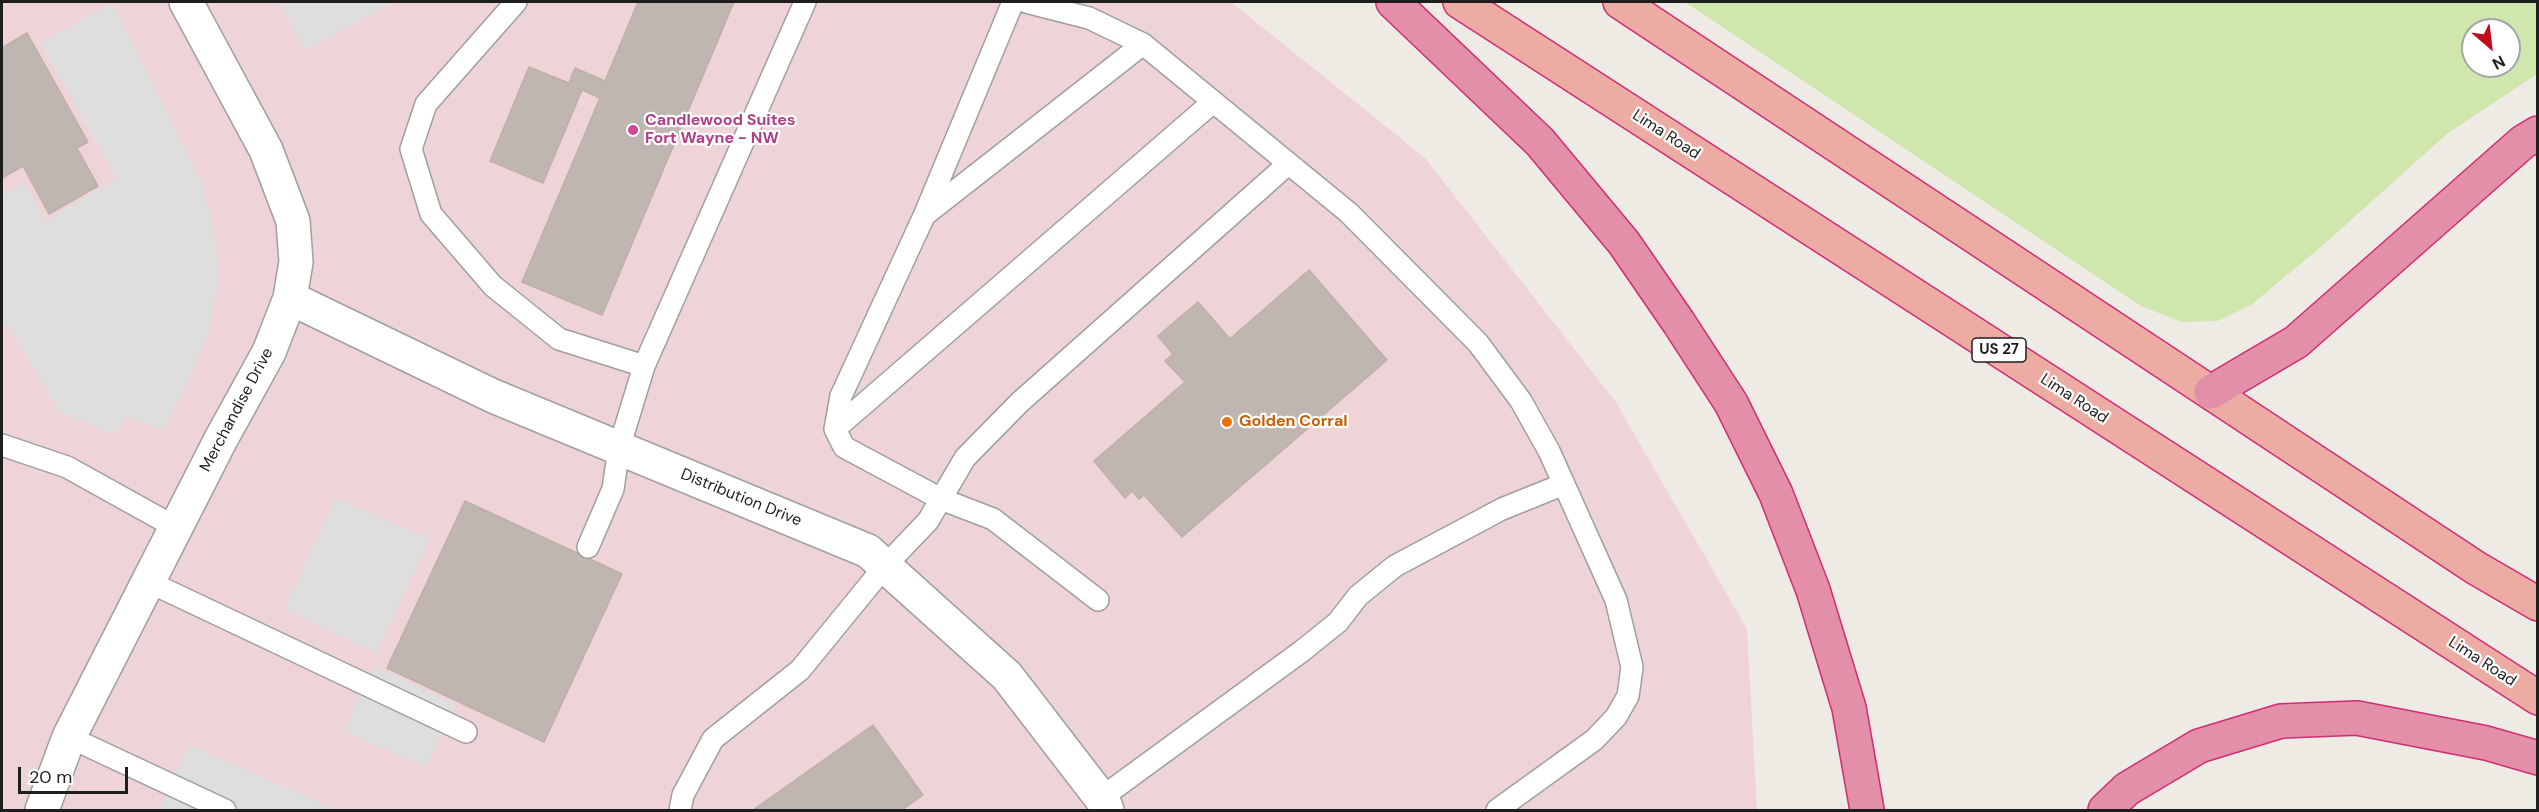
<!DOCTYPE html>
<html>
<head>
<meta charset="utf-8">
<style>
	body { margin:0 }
	#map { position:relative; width:2539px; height:812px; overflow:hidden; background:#eeeae4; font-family:"DM Sans",sans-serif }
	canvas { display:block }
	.frame { position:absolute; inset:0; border:3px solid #1e1e1e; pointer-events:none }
	.north { position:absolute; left:2461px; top:18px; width:60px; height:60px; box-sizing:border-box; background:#fff; border:2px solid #a5a5a5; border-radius:50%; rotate:152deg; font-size:16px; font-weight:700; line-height:24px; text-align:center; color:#1e1e1e }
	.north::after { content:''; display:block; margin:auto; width:21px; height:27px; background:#c2091d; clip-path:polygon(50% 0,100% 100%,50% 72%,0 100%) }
	.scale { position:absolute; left:18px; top:767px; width:110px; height:27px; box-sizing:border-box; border:3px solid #1e1e1e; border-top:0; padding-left:8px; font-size:18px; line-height:21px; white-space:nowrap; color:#1e1e1e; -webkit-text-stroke:4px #fff; paint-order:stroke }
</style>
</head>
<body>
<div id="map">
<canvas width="2539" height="812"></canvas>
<div class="frame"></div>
<div class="north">N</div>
<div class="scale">20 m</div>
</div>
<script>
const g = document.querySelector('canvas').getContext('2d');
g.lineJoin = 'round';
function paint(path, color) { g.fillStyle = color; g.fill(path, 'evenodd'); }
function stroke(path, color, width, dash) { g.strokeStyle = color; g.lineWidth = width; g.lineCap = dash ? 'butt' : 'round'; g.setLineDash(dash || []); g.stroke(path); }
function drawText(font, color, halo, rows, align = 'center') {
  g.font = font + ' "DM Sans",sans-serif'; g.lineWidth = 4.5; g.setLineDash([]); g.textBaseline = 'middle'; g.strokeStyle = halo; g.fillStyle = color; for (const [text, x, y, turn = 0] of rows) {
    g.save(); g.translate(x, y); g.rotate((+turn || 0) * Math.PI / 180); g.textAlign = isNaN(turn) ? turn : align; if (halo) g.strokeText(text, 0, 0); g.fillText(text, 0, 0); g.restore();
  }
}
const commercial = new Path2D(`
	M2 2H1231L1425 158 1615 401 1747 629 1757 810H2Z`);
const grass = new Path2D(`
	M1685 2H2537V74L2448 133 2323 245 2251 305 2217 321 2182 322 2141 306ZM2473 30H2509V66H2473Z`);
const parking = new Path2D(`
	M278 2H384L387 6 305 50Z
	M112 3 202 184 215 234 218 286 208 335 188 383 162 430 126 415 114 435 60 412 7 324 2 327V195L24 183 46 221 117 178 40 43Z
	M335 498 430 539 376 653 285 609Z
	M373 666 456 704 426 767 344 731Z
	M189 745 337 810 160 809Z`);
const building = new Path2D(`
	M638 2H734L602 315 522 282 600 98 582 90 543 183 490 161 529 67 569 83 575 68 605 81Z
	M27 33 88 142 77 148 98 186 49 214 23 166 2 178V48Z
	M1309 270 1387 360 1182 537 1144 495 1139 499 1132 491 1125 498 1094 461 1185 382 1165 361 1173 354 1158 336 1198 302 1230 339Z
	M465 501 622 574 544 742 387 668Z
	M873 725 923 795 902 810H753Z`);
const service = new Path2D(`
	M516 2 426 104 411 149 431 214 493 286 559 339 644 366
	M1013 2 924 216 841 396 835 429 844 447 941 499 993 519 1098 600
	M1026 2 1089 18 1143 44 1349 213 1478 343 1521 401 1549 451 1616 600 1632 667 1628 696 1616 717 1594 740 1497 810
	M926 214 1143 44
	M835 429 1213 102
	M2 445 67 467 175 527
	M588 547 613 489 619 448 644 366 805 2
	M149 582 466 732
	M69 737 225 810
	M1101 798 1302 651 1338 622 1358 596 1395 566 1502 509 1564 484
	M680 810 683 795 713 739 800 670 885 566 928 521 965 458 1020 402 1288 164`);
const minor = new Path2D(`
	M290 298 493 396 868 551 1007 676 1104 802 1107 810
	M42 810 69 737 221 439 269 352 290 298 296 262 293 221 266 150 186 2`);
const trunk = new Path2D(`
	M1460 2 2538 698
	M1620 2 2476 568 2538 604`);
const motorway = new Path2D(`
	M1393 2 1540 142 1624 243 1679 323 1731 403 1776 494 1813 590 1849 708 1867 810
	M2211 392 2296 342 2523 142 2538 133
	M2105 810 2127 789 2199 746 2281 721 2357 718 2486 743 2538 758`);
const markers = [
	[633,130,6,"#d1479c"],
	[1227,422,6,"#e8710a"]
];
const shields = [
	[1999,350,54]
];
const shieldNames = [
	["US 27",1999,350]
];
const hotelNames = [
	["Candlewood Suites",645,121],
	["Fort Wayne - NW",645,139]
];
const streetNames = [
	["Lima Road",1666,135,33],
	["Lima Road",2074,399,33],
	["Merchandise Drive",237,410,-62],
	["Distribution Drive",741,498,22],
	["Lima Road",2482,662,33]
];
const foodNames = [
	["Golden Corral",1239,422]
];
paint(commercial, '#eed4d6');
paint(grass, '#cfe6ac');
paint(parking, '#dedede');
paint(building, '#bfb5b1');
stroke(building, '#bfafa7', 1.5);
stroke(service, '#9f9f9f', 24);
stroke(minor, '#9f9f9f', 36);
stroke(trunk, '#d12c77', 36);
stroke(motorway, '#d12c77', 36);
stroke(service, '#fff', 21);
stroke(minor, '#fff', 33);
stroke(trunk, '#ecaca4', 33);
stroke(motorway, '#e28fa7', 33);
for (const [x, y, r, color] of markers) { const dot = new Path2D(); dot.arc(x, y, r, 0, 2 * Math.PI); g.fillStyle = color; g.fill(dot); stroke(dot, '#fff', 2); }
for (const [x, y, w] of shields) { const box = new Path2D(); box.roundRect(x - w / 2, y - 12, w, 24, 4.5); g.fillStyle = '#fff'; g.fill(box); stroke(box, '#1e1e1e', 1.5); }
drawText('bold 15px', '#1e1e1e', null, shieldNames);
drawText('bold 16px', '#b23c85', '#fff', hotelNames, 'left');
drawText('16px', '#1e1e1e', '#fff', streetNames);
drawText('bold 16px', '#c56008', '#fff', foodNames, 'left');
</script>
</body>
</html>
